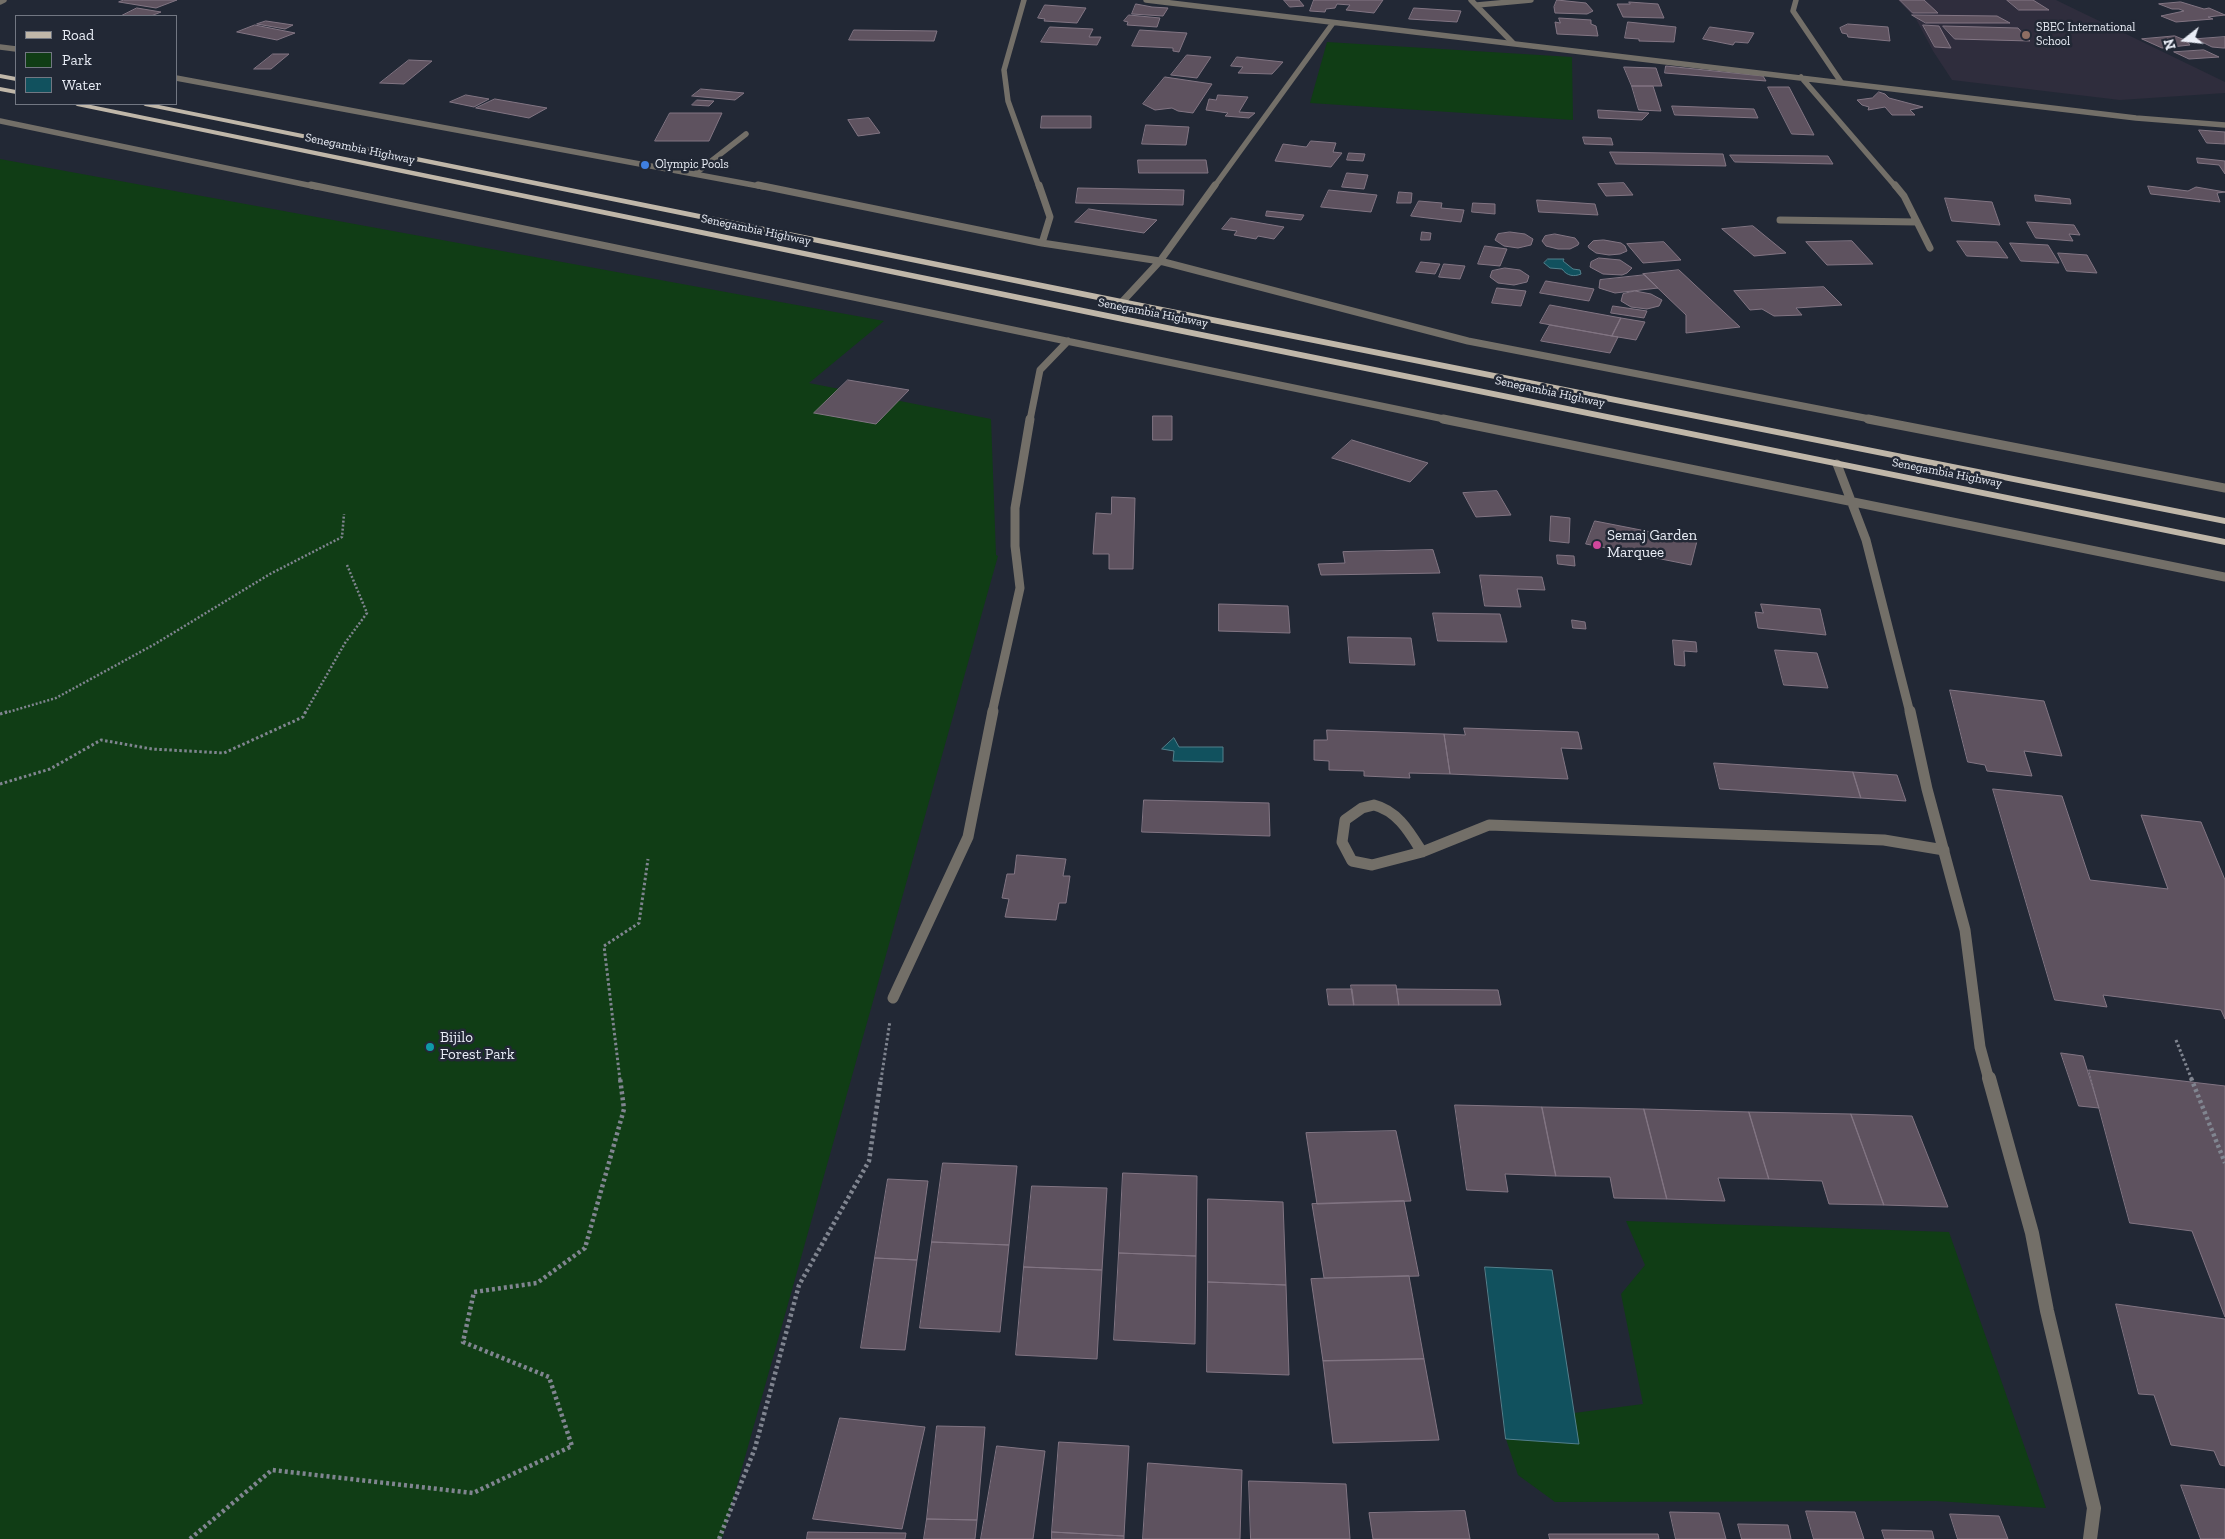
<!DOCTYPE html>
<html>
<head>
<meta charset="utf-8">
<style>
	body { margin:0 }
	#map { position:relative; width:2225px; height:1539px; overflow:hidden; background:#222835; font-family:"Zilla Slab",serif }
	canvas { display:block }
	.legend { position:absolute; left:15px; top:15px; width:162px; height:90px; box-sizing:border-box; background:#222835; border:1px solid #727782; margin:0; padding:6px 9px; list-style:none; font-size:15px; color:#e9edf6 }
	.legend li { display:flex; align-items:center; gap:10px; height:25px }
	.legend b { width:25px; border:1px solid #727782 }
	.north { position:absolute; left:2160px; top:15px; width:50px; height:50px; -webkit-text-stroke:4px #222835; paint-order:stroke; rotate:254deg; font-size:14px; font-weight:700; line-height:20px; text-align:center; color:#e9edf6 }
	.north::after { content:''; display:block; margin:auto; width:18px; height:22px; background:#e9edf6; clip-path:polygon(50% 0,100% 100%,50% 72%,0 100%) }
</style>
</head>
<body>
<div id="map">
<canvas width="2225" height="1539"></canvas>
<ul class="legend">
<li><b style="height:6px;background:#c0b7a9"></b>Road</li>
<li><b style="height:14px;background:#103d15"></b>Park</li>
<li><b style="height:14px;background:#11515e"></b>Water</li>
</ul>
<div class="north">N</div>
</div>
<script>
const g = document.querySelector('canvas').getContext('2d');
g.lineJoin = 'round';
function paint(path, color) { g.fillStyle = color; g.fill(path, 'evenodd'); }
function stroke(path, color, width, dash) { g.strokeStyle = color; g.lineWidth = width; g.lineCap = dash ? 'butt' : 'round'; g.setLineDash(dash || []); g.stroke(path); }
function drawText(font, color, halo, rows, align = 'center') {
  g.font = font + ' "Zilla Slab",serif'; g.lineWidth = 5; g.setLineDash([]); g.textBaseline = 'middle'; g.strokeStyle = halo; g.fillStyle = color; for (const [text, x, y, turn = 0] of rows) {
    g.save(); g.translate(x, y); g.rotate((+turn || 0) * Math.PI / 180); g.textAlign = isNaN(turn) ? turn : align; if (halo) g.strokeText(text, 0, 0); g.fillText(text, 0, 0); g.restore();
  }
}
const education = new Path2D(`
	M1898 0H2056L2225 82V93L2120 100 1952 80 1933 51 1916 19Z`);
const green = new Path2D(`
	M1327 42 1572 57 1573 120 1310 103Z
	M0 159 884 321 809 383 991 419 996 555 998 556 722 1539H0Z
	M1626 1221 1949 1232 2046 1508 1936 1501 1555 1502 1518 1475 1506 1439 1579 1444 1574 1413 1643 1404 1621 1294 1645 1265Z`);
const water = new Path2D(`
	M1548 259H1564L1563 261 1573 269 1580 270 1581 274C1574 277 1567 276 1562 269L1550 268 1544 263Z
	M1174 738 1179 747H1223V762L1173 761 1174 751 1162 749Z
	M1485 1267 1552 1270 1579 1444 1506 1439Z`);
const building = new Path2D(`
	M124 0H177L156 8 119 2Z
	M1284 0H1299L1304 6 1290 7Z
	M1314 0H1383L1374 13 1346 10 1350 5 1337 4 1335 8 1326 9 1325 12 1310 11Z
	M1557 0 1586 3 1593 11 1587 14 1555 13 1554 7Z
	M1900 0H1924L1938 13H1913Z
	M2007 0H2033L2049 10H2019Z
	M1629 2 1658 4 1664 18 1623 17 1617 4H1630Z
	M2181 2 2204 9 2209 8 2225 15 2208 17 2213 19 2176 22 2161 16 2184 11 2179 9H2172L2159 4Z
	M1136 4 1152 7 1168 8 1163 16 1132 14Z
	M1045 5 1086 8 1077 23 1044 21 1045 19 1038 18Z
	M137 8 161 12 151 16H121Z
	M1414 8 1461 11 1457 22 1409 19Z
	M1129 15 1160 18 1157 27 1127 25 1128 22 1124 21Z
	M1912 15 1997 16 2010 23H1926Z
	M1559 18 1591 20V24L1596 26 1598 36 1557 34 1555 22 1560 23Z
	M266 21 293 25 285 29 257 24Z
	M1628 22 1676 27 1674 42 1639 41V39L1625 38Z
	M1848 24 1888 27 1890 41 1848 37 1847 34 1842 33 1840 28Z
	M255 25 295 33 277 40 237 32Z
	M1923 25 1939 26 1951 48 1935 47Z
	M1943 26 2018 28 2030 41 1955 39Z
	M1050 27 1093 29 1089 37H1101L1097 45 1041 42Z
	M1710 27 1754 33 1748 43 1735 42 1733 45 1703 39Z
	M854 30 937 31 934 41 849 40Z
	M1140 30 1187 33 1179 52 1173 51V48L1132 46Z
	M2175 36 2187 41 2190 45 2162 48 2142 39Z
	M2225 37V48H2223L2212 47 2196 39Z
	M2204 50 2219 57 2189 59 2174 52Z
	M273 54H289L271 69H254Z
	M1187 55 1211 57 1197 78 1171 75Z
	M1237 57 1283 62 1272 74 1238 73 1243 67 1231 66Z
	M409 60 432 61 404 84 380 83Z
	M1666 66 1763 76 1766 81 1665 73Z
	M1624 67 1656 68 1662 86H1632Z
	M1165 77 1212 84 1193 113 1178 111 1172 108 1155 110 1143 104Z
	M1632 86H1653L1661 111 1639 110Z
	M1768 87H1789L1814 135 1792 134Z
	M701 89 744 93 735 100 692 96Z
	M1879 92 1885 94 1889 98 1923 107 1910 110 1915 115H1892L1885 107 1868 110 1869 107 1862 105 1857 100 1872 98Z
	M466 95 489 99 474 107 450 102Z
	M1218 95 1248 97 1239 112 1255 113 1249 118 1225 116 1228 113 1206 110 1209 99 1216 100Z
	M495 99 547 108 529 118 476 108Z
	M697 100 714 101 709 106 692 105Z
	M1672 106 1754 109 1758 118 1675 115Z
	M1598 110 1649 113 1642 120 1599 118Z
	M670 113H722L709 141H655Z
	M1042 116H1091V128H1041Z
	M869 118 880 133 858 136 848 120Z
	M1146 125 1189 127 1186 145 1142 144Z
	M2199 130 2225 132V144L2207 143Z
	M1583 137 1611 138 1613 145 1585 144Z
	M1311 141 1336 143 1333 152 1342 153 1331 167 1275 161 1283 144 1306 147Z
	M1610 152 1723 154 1726 166 1616 164Z
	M1349 153 1365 154 1363 161 1347 160Z
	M1730 155 1828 156 1833 164 1735 162Z
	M2197 158 2225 161V174L2219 165 2198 163Z
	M1138 160H1206L1208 173H1139Z
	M1347 173 1368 175 1364 189 1342 187Z
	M1624 183 1633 195 1606 196 1598 184Z
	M2148 186 2188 191 2196 187 2225 192 2217 193 2220 202 2151 194Z
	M1078 188 1184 190 1183 205 1076 203Z
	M1329 190 1377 195 1371 212 1321 207Z
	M1399 192 1412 193 1411 203H1397Z
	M2035 195 2070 199 2071 204 2036 201Z
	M1945 198 1992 202 2000 225 1952 221Z
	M1537 200 1595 204 1598 215 1539 212Z
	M1419 201 1442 203 1441 208 1464 210 1461 222 1411 216Z
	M1473 203 1495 204V214L1472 212Z
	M1089 209 1157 220 1144 233 1075 222Z
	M1267 211 1304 215 1301 220 1266 216Z
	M1231 218 1284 227 1274 239 1258 236 1256 239 1234 235 1237 231 1222 229Z
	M2027 222 2074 225 2080 235 2069 234 2073 241 2036 238Z
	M1753 226 1786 253 1754 256 1722 229Z
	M1422 232 1431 233 1430 240H1421Z
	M1510 232 1525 234 1533 239 1531 245 1518 248 1504 246 1495 240 1498 234Z
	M1555 234 1575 238 1579 243 1578 245 1570 249H1558L1546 246 1542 241 1545 236Z
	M1604 240 1621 243 1625 246 1627 251 1620 254 1609 255 1596 253 1589 248 1588 246 1593 241Z
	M1852 241 1873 264 1827 265 1806 242Z
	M1957 241 1997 242 2008 258 1967 256Z
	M1664 242 1681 260 1643 263 1627 244Z
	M2010 243 2048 245 2059 263 2021 261Z
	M1485 246 1507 249 1500 266 1478 264Z
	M2058 253 2087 255 2097 273 2067 271Z
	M1599 258 1620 260 1632 268 1627 273 1622 275 1603 274 1590 267 1591 262Z
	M1421 262 1440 264 1435 274 1416 272Z
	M1444 264 1465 266 1460 279 1439 277Z
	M1505 268 1520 270 1529 276 1527 282 1514 285 1498 283 1490 277 1492 271Z
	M1679 270 1740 327 1686 333V315L1643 274Z
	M1645 275 1658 288 1615 293 1599 288 1600 280Z
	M1546 281 1594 289 1589 301 1540 293Z
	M1824 287 1842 305 1796 308 1802 315 1774 316 1762 309 1750 310 1734 291Z
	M1497 288 1526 291 1521 306 1492 303Z
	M1635 291 1651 294 1662 300 1659 306 1647 309 1631 307 1621 301 1623 294Z
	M1550 305 1621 318 1612 336 1540 323Z
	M1613 306 1647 311 1644 318 1611 313Z
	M1621 318 1645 322 1636 340 1612 336Z
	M1550 325 1612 336 1618 337 1610 353 1541 341Z
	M848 380 909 390 876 424 814 413Z
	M1153 416H1172V440H1153Z
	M1352 440 1428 463 1410 482 1332 458Z
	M1497 491 1511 515 1476 517 1463 493Z
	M1112 497 1135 498 1133 569H1109V554H1093L1096 513 1111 514Z
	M1551 516 1570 518 1569 543 1550 541Z
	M1595 521 1697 541 1691 565 1586 544Z
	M1433 550 1440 573 1321 575 1318 564 1345 563 1343 552Z
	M1557 555 1574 556 1575 566 1558 564Z
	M1480 575 1542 577 1545 590 1517 589 1521 607 1485 606Z
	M1219 604 1288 606 1290 633 1219 631Z
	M1761 604 1820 609 1826 635 1758 628 1755 612 1763 613Z
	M1433 613 1500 614 1507 642 1438 641Z
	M1572 620 1585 622 1586 629 1573 628Z
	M1348 637 1411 638 1415 665 1350 663Z
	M1673 640 1696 642 1697 652 1684 651 1685 666 1675 665Z
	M1775 650 1817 653 1828 688 1784 685Z
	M1950 690 2044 701 2062 756 2024 751 2032 776 1987 771 1985 765 1968 762Z
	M1464 728 1578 732 1582 749 1561 748 1568 779 1450 774 1444 734 1465 735Z
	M1327 730 1444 734 1450 774 1409 773 1410 778 1364 776V771L1329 770V761L1314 760V740H1327Z
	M1714 763 1853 772 1861 798 1720 789Z
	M1853 772 1897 775 1906 801 1861 798Z
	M1993 789 2062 796 2090 880 2168 889 2141 815 2201 822 2225 880V1019L2221 1010 2103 995 2107 1007 2055 1000Z
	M1144 800 1269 803 1270 836 1142 832Z
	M1017 855 1066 859 1063 876H1070L1066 903H1059L1056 920 1005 917 1009 899 1002 898 1007 874H1014Z
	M1351 985H1396L1399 1005H1354Z
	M1327 989H1352L1354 1005H1329Z
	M1397 989 1498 990 1501 1005H1399Z
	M2061 1053 2083 1056 2099 1108 2079 1106Z
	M2089 1070 2225 1086V1317L2192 1231 2130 1223Z
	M1455 1105 1542 1107 1556 1176 1505 1174 1508 1192 1467 1190Z
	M1542 1107 1644 1109 1667 1199 1614 1198 1610 1177 1556 1176Z
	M1644 1109 1749 1112 1769 1179 1718 1178 1725 1201 1667 1199Z
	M1749 1112 1851 1114 1884 1205 1829 1204 1822 1181 1769 1179Z
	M1851 1114 1912 1116 1948 1207 1884 1205Z
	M1396 1131 1411 1201 1317 1204 1306 1133Z
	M943 1163 1017 1166 1009 1245 932 1242Z
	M1123 1173 1197 1176 1196 1256 1119 1253Z
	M888 1179 928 1181 917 1260 875 1258Z
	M1032 1186 1107 1188 1102 1270 1024 1267Z
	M1208 1199 1283 1202 1286 1285 1208 1282Z
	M1404 1201 1419 1276 1324 1278 1312 1204Z
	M932 1242 1009 1245 1000 1332 920 1328Z
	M1119 1253 1196 1256 1195 1344 1114 1340Z
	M875 1258 917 1260 905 1350 861 1348Z
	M1024 1267 1102 1270 1097 1359 1016 1355Z
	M1409 1276 1424 1359 1323 1361 1311 1279Z
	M1208 1282 1286 1285 1289 1375 1207 1372Z
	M2116 1304 2225 1319V1466L2220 1465 2214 1451 2171 1445 2154 1395 2139 1394Z
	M1424 1359 1439 1440 1333 1443 1323 1361Z
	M840 1418 925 1427 902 1529 813 1519Z
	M937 1426 985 1427 977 1520 927 1519Z
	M1059 1442 1129 1446 1124 1536 1052 1532Z
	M997 1446 1045 1451 1033 1539H981Z
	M1148 1463 1242 1470 1240 1539H1143Z
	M1249 1481 1346 1484 1350 1539H1251Z
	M2181 1485 2225 1489V1539H2201Z
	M1465 1511 1470 1539H1373L1369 1513Z
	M1806 1511 1855 1512 1864 1539H1814Z
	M1670 1512 1719 1513 1726 1539H1676Z
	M1950 1514 1999 1516 2008 1539H1958Z
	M927 1519 977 1520 975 1539H924Z
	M1738 1524 1788 1525 1791 1539H1742Z
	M1882 1530 1932 1531 1934 1539H1885Z
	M808 1532 906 1533 905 1539H807Z
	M1052 1532 1124 1536V1539H1052Z
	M1549 1534H1658L1659 1539H1550Z`);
const pathFar2 = new Path2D(`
	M5 713 56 698 155 644 270 574 342 537 344 514
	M305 713 345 643 367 613 347 565`);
const pathFar1 = new Path2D(`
	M0 714 9 711
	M0 784 50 769 101 740 152 749 224 753 303 717 306 711
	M2176 1040 2192 1080
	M620 1080 604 946 639 923 648 859
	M881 1080 890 1021`);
const path = new Path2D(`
	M2191 1078 2225 1163
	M190 1539 272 1470 473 1493 572 1446 549 1377 463 1342 474 1292 537 1283 585 1248 624 1109 620 1078
	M719 1539 755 1448 799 1285 869 1161 881 1078`);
const laneFar1 = new Path2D(`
	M1471 0 1513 43
	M1796 0 1793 11 1841 82
	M1477 5 1531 0
	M696 173 746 134`);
const lane = new Path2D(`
	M1374 805C1398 811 1410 833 1422 852L1372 865 1352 861 1342 842 1345 820 1362 808Z
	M1422 852 1489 825 1884 840 1944 850`);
const streetFar4 = new Path2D(`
	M1024 0 1004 70 1008 101 1039 187
	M1146 0 2136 118 2225 125
	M0 2 4 0
	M0 47 16 49
	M1801 77 1896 187
	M176 78 764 187
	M0 121 317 187
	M1214 187 1333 23`);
const streetFar3 = new Path2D(`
	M311 185 1449 420
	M758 185 1042 243 1160 261 1468 341 1875 420
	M1039 185 1050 217 1042 243
	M1895 185 1904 196 1930 248
	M1780 220 1917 222
	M1122 302 1160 261 1215 185
	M1030 420 1040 370 1068 341`);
const streetFar2 = new Path2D(`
	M1443 419 2225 577
	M1868 419 2225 488
	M1837 464 1866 540 1910 713
	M992 713 1020 588 1015 546V508L1030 419`);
const streetFar1 = new Path2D(`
	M1910 711 1927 789 1965 930 1980 1047 1989 1080
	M893 998 968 837 993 711`);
const street = new Path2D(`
	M1989 1078 2032 1233 2047 1311 2094 1508 2090 1539`);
const primary = new Path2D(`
	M0 74 16 77V81L0 78Z
	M0 87 16 90V94L0 91Z
	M74 104H86L1108 313 2225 539V545L1108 319 77 106Z
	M142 104H154L1122 299 2225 518V524L1122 305 145 106Z`);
const markers = [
	[2026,35,5,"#8d6e63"],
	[645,165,5,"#3f7fe0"],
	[1597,545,5,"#d1479c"],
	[430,1047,5,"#0f9aa8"]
];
const farPoinames = [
	["SBEC International",2036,28],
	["School",2036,42],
	["Olympic Pools",655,165]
];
const farStreetnames = [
	["Senegambia Highway",360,149,12],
	["Senegambia Highway",756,230,12],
	["Senegambia Highway",1153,313,11],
	["Senegambia Highway",1550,392,12],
	["Senegambia Highway",1947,473,11]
];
const poiNames = [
	["Semaj Garden",1607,536],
	["Marquee",1607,553],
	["Bijilo",440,1038],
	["Forest Park",440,1055]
];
paint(education, '#2f2d3d');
paint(green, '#103d15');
paint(water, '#11515e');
stroke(water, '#52808c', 1);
paint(building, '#5e525f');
stroke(building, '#827583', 1);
stroke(pathFar2, '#808590', 2.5, [2, 2]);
stroke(pathFar1, '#808590', 3, [2.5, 2.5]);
stroke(path, '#808590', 4.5, [3, 3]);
stroke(laneFar1, '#736f68', 5.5);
stroke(lane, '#736f68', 11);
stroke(streetFar4, '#736f68', 5.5);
stroke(streetFar3, '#736f68', 7);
stroke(streetFar2, '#736f68', 9);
stroke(streetFar1, '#736f68', 11);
stroke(street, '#736f68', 14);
paint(primary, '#c0b7a9');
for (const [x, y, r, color] of markers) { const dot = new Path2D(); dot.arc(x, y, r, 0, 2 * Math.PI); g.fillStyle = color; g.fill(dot); stroke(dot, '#222835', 2); }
drawText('12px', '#e9edf6', '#222835', farPoinames, 'left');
drawText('12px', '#e9edf6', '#222835', farStreetnames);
drawText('15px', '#e9edf6', '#222835', poiNames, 'left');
</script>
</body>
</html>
